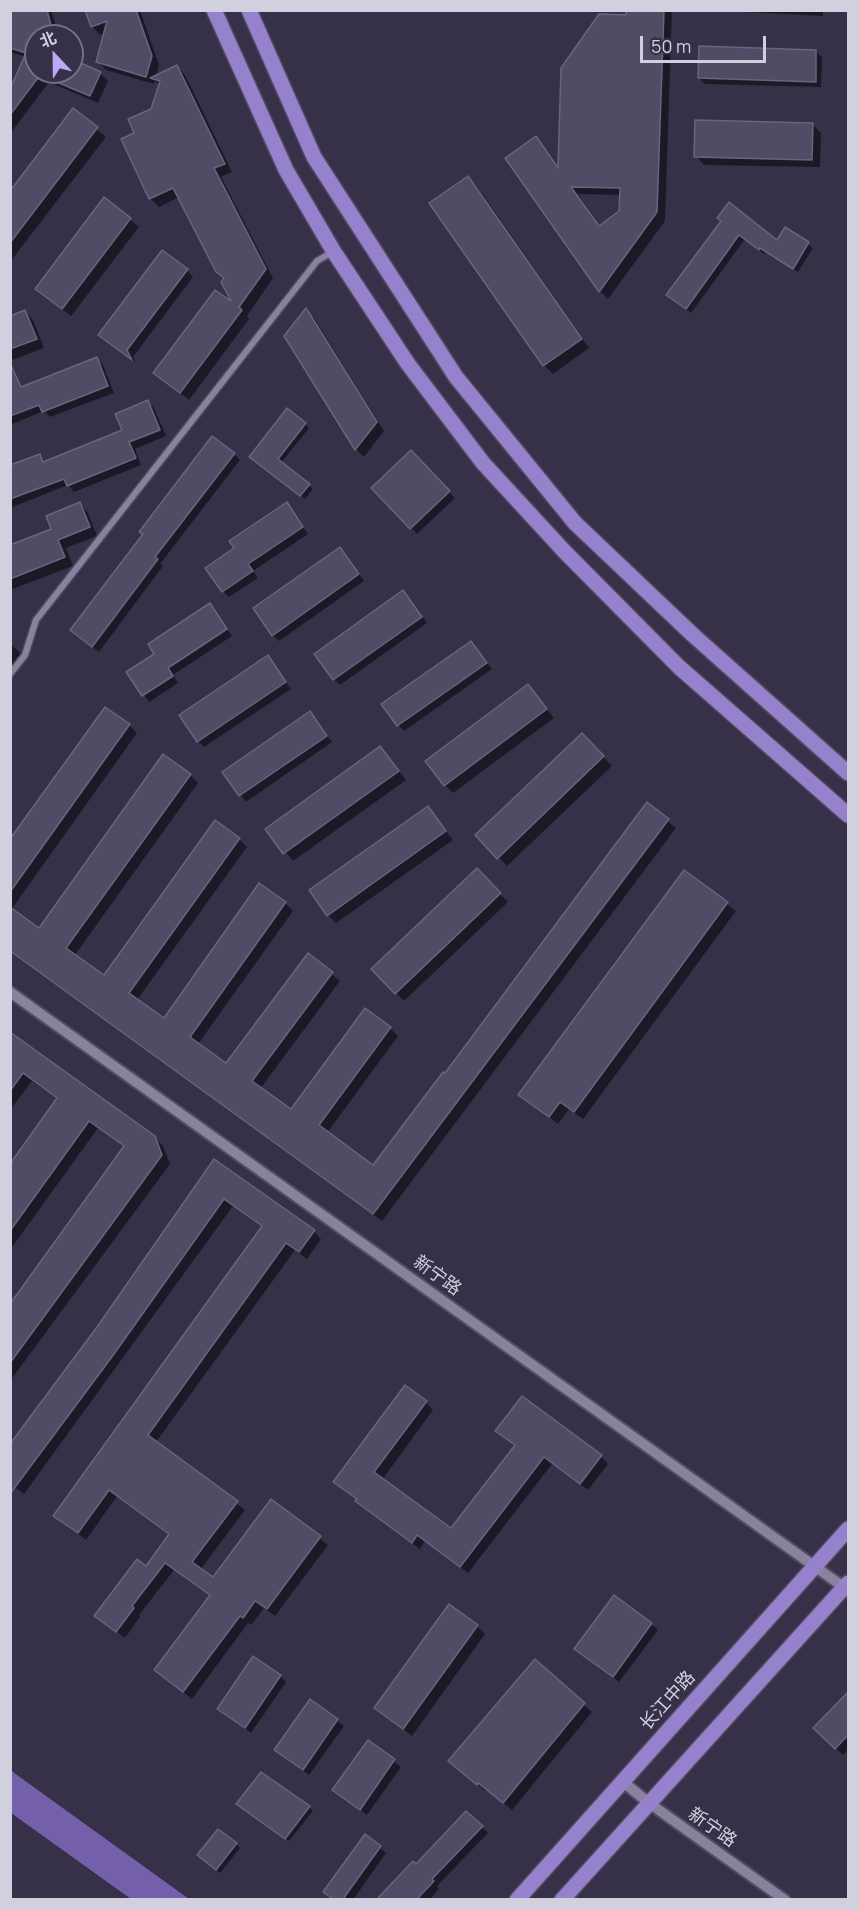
<!DOCTYPE html>
<html>
<head>
<meta charset="utf-8">
<style>
	body { margin:0 }
	#map { position:relative; width:859px; height:1910px; overflow:hidden; background:#363049; font-family:Manrope,"Noto Sans SC",sans-serif }
	canvas { display:block }
	.frame { position:absolute; inset:0; border:12px solid #d2cfdf; pointer-events:none }
	.north { position:absolute; left:24px; top:24px; width:60px; height:60px; box-sizing:border-box; background:#363049; border:2px solid #747085; border-radius:50%; rotate:338deg; font-size:16px; font-weight:700; line-height:24px; text-align:center; color:#d2cfdf }
	.north::after { content:''; display:block; margin:auto; width:21px; height:27px; background:#bca9f5; clip-path:polygon(50% 0,100% 100%,50% 72%,0 100%) }
	.scale { position:absolute; left:640px; top:36px; width:126px; height:27px; box-sizing:border-box; border:3px solid #d2cfdf; border-top:0; padding-left:8px; font-size:18px; line-height:21px; white-space:nowrap; color:#d2cfdf; -webkit-text-stroke:4px #363049; paint-order:stroke }
</style>
</head>
<body>
<div id="map">
<canvas width="859" height="1910"></canvas>
<div class="frame"></div>
<div class="north">北</div>
<div class="scale">50 m</div>
</div>
<script>
const g = document.querySelector('canvas').getContext('2d');
g.lineJoin = 'round';
function paint(path, color) { g.fillStyle = color; g.fill(path, 'evenodd'); }
function stroke(path, color, width, dash) { g.strokeStyle = color; g.lineWidth = width; g.lineCap = dash ? 'butt' : 'round'; g.setLineDash(dash || []); g.stroke(path); }
function drawText(font, color, halo, rows, align = 'center') {
  g.font = font + ' Manrope,"Noto Sans SC",sans-serif'; g.lineWidth = 4.5; g.setLineDash([]); g.textBaseline = 'middle'; g.strokeStyle = halo; g.fillStyle = color; for (const [text, x, y, turn = 0] of rows) {
    g.save(); g.translate(x, y); g.rotate((+turn || 0) * Math.PI / 180); g.textAlign = isNaN(turn) ? turn : align; if (halo) g.strokeText(text, 0, 0); g.fillText(text, 0, 0); g.restore();
  }
}
const water = new Path2D(`
	M11 1770 17 1775 189 1899H131L11 1813Z`);
const shadow = new Path2D(`
	M10 10H51L59 36H36V72H72V61L100 73 108 81 98 103 49 82 10 134V81L14 84 26 57 10 52Z
	M86 10H140L159 65 156 77 177 66 185 75 232 172 221 177 273 278 247 316 249 319 189 400 155 373 235 306 225 279 217 271 179 197 159 207 150 198 123 140 136 133 153 110 160 86 155 81 154 84 106 70 98 61 106 33 100 35 92 26Z
	M628 10H672L665 221 608 299 600 291 507 158 536 138 560 169 627 16ZM578 194 621 195 620 211 600 227Z
	M707 10H823V16Z
	M816 51 822 58 821 87 705 84 699 78Z
	M74 111 106 137 10 262V194Z
	M812 124 821 133 820 167 704 165 696 156Z
	M468 178 477 186 589 348 553 374 544 365 431 203Z
	M104 199 139 227 71 316 37 289Z
	M722 221 777 242 786 229 813 248 798 272 766 252 764 254 745 239 691 313 673 300Z
	M187 270 193 277 133 357 135 362 106 341Z
	M306 310 314 318 384 431 364 457 356 449Z
	M25 311 33 320 44 348 12 360 10 358V317Z
	M97 359 103 365 114 393 50 417 44 411 10 425V389L22 388Z
	M148 402 154 408 166 436 135 449 141 465 74 492 68 485 10 508V467L39 455 46 462 124 430Z
	M305 424 309 428 281 463 313 489 305 499 255 460Z
	M411 452 455 498 417 534 373 488Z
	M234 454 240 460 160 564 163 566 99 652 78 636Z
	M80 504 88 513 97 536 66 548 73 566 10 590V547L53 530Z
	M287 504 308 534 253 571 258 578 229 597 223 591 236 548Z
	M346 555 364 581 279 641 273 635Z
	M409 598 427 623 340 685 334 679Z
	M210 605 232 636 173 675 178 683 149 702 128 673 156 655Z
	M471 643 492 669 404 731 398 725Z
	M10 644 24 656 10 674Z
	M268 657 291 689 204 747 198 741Z
	M528 686 554 718 453 793 445 785Z
	M309 713 332 742 246 802 224 772Z
	M129 725 137 733 11 910 40 930 190 775 198 783 75 955 104 977 215 823 239 839 247 847 137 1000 164 1020 285 903 293 911 198 1044 226 1065 308 955 340 981 260 1089 291 1112 390 1028 398 1036 327 1133 373 1167 445 1075 647 805 676 828 382 1221 10 952V840Z
	M582 735 612 766 507 866 477 835Z
	M380 748 406 780 293 861 267 829Z
	M428 808 453 840 336 923 328 915Z
	M477 870 508 902 404 1001 374 969Z
	M684 872 736 911 583 1119 569 1109 558 1124 520 1094Z
	M10 1034 154 1137 163 1146 170 1164 10 1381V1304L125 1148 98 1128 10 1250V1165L58 1100 32 1081 10 1110Z
	M215 1161 314 1231 321 1239 307 1259 295 1250 156 1442 245 1510 200 1570 213 1579 271 1501 328 1545 275 1616 264 1608 251 1625 248 1623 192 1699 156 1670 211 1596 174 1570 139 1615 140 1617 125 1638 96 1616 146 1568 170 1535 117 1496 86 1540 55 1516 263 1228 233 1206 24 1494 10 1484 99 1328Z
	M426 1402 433 1410 382 1480 451 1530 516 1446 497 1431 601 1456 608 1464 588 1490 552 1464 468 1573 425 1541 420 1549 365 1509 358 1500 335 1482Z
	M651 1624 658 1630 619 1682 576 1649Z
	M477 1626 485 1634 412 1736 376 1708Z
	M535 1661 592 1712 512 1810 487 1790 485 1791 458 1768Z
	M280 1676 286 1682 251 1733 219 1709Z
	M848 1693V1750L843 1755 815 1728Z
	M310 1701 344 1726 309 1775 282 1756Z
	M368 1742 401 1767 367 1815 334 1790Z
	M309 1807 313 1811 289 1841 242 1808Z
	M466 1813 488 1833 437 1886 439 1889 429 1900H383L381 1898 416 1866Z
	M365 1836 386 1853 353 1900H333L325 1892Z
	M236 1844 240 1848 220 1873 203 1859Z`);
const building = new Path2D(`
	M10 10H47L52 29 36 34V72H72V59L101 72 90 96 40 75 10 115V89L26 53 10 48Z
	M85 10H136L152 56 146 77 96 62 107 21 91 27Z
	M626 10H664L657 212 599 292 505 158 536 136 558 168 561 68 599 14 626 15ZM571 187 620 188 619 211 599 226Z
	M699 46 816 50V82L698 78Z
	M177 65 225 164 214 168 266 269 239 307 242 310 180 393 153 373 215 290 231 301 221 282 224 278 216 272 173 188 149 199 121 139 134 133 128 119 151 109 160 81 150 78Z
	M73 108 98 127 10 243V191Z
	M695 120 813 123 812 160 694 157Z
	M468 176 582 339 543 366 429 203Z
	M104 197 131 218 62 309 35 289Z
	M729 202 777 240 785 227 809 242 793 269 760 248 759 250 739 235 686 309 666 295 721 221 717 218Z
	M162 250 188 269 127 350 132 360 98 335Z
	M306 308 377 422 355 450 284 336Z
	M25 310 37 339 10 349V316Z
	M97 357 108 386 42 412 39 405 10 416V363L21 387Z
	M148 400 160 430 129 442 136 458 67 486 64 479 10 499V465L40 454 43 462 122 430 115 414Z
	M287 408 306 423 278 459 310 484 300 496 249 457Z
	M212 436 235 453 155 557 158 559 92 647 70 630 143 534 139 532Z
	M411 450 450 491 410 529 371 488Z
	M80 502 90 527 58 540 65 557 10 579V545L51 529 46 516Z
	M287 502 303 527 248 564 253 571 222 592 205 568 234 548 229 541Z
	M340 547 359 574 272 636 253 608Z
	M403 590 422 617 333 680 314 654Z
	M210 603 227 629 168 668 173 676 142 696 126 672 154 654 148 644Z
	M471 641 487 663 397 726 381 704Z
	M268 655 286 682 197 742 179 715Z
	M528 684 547 709 444 786 425 761Z
	M105 707 130 724 10 892V839Z
	M310 711 327 736 239 796 222 772Z
	M582 733 604 756 497 859 475 835Z
	M380 746 399 771 283 854 265 829Z
	M163 754 191 774 66 948 104 975 215 820 240 838 129 993 164 1018 259 883 286 902 190 1037 226 1063 308 953 333 972 252 1081 291 1109 365 1008 391 1027 319 1125 373 1165 443 1072 445 1073 647 802 669 819 373 1214 10 951V907L39 928Z
	M428 806 446 831 327 916 309 890Z
	M477 868 501 893 395 994 371 969Z
	M684 870 728 902 574 1112 560 1102 549 1117 518 1095Z
	M10 1032 155 1136 162 1155 10 1363V1304L124 1146 89 1121 10 1231V1164L57 1098 23 1073 10 1091Z
	M214 1159 315 1230 299 1252 286 1243 148 1435 238 1501 192 1562 213 1577 271 1499 321 1536 267 1609 255 1601 243 1618 240 1616 183 1692 154 1670 210 1595 165 1563 132 1606 134 1608 116 1632 94 1616 137 1559 146 1566 169 1534 109 1490 78 1533 53 1516 262 1226 224 1199 114 1354 10 1494V1444L97 1327Z
	M405 1385 427 1401 374 1472 451 1528 515 1445 495 1431 522 1396 602 1455 580 1484 544 1457 460 1567 417 1535 412 1543 355 1501 357 1499 333 1482Z
	M614 1595 652 1623 613 1677 574 1649Z
	M449 1604 478 1625 403 1729 374 1708Z
	M253 1656 281 1675 245 1728 217 1709Z
	M535 1659 585 1703 503 1803 478 1783 477 1785 448 1761Z
	M849 1691V1734L835 1749 813 1728Z
	M310 1699 338 1719 303 1770 274 1750Z
	M368 1740 395 1759 360 1810 332 1790Z
	M261 1772 310 1806 285 1839 236 1804Z
	M466 1811 483 1826 432 1879 434 1881 417 1899H377L413 1861 416 1864Z
	M218 1829 237 1843 216 1870 197 1855Z
	M365 1834 381 1846 343 1899H333L323 1892Z`);
const minor = new Path2D(`
	M10 674 25 655 36 620 317 261 332 252`);
const tertiary = new Path2D(`
	M10 992 845 1588
	M622 1781 649 1803 785 1900`);
const primary = new Path2D(`
	M214 10 286 170 334 252 408 364 483 463 564 551 679 667 848 815
	M249 10 314 157 456 377 575 523 693 635 848 773
	M517 1900 848 1529
	M562 1900 848 1583`);
const streetNames = [
	["新宁路",437,1276,36],
	["长江中路",668,1701,-48],
	["新宁路",712,1828,35]
];
paint(water, '#745faa');
paint(shadow, '#0007');
paint(building, '#514b66');
stroke(building, '#6a6480', 1.5);
stroke(minor, '#504b60', 9);
stroke(tertiary, '#504b60', 14);
stroke(primary, '#504b60', 18);
stroke(minor, '#88829f', 6);
stroke(tertiary, '#88829f', 10);
stroke(primary, '#9682cc', 15);
drawText('18px', '#d2cfdf', '#363049', streetNames);
</script>
</body>
</html>
